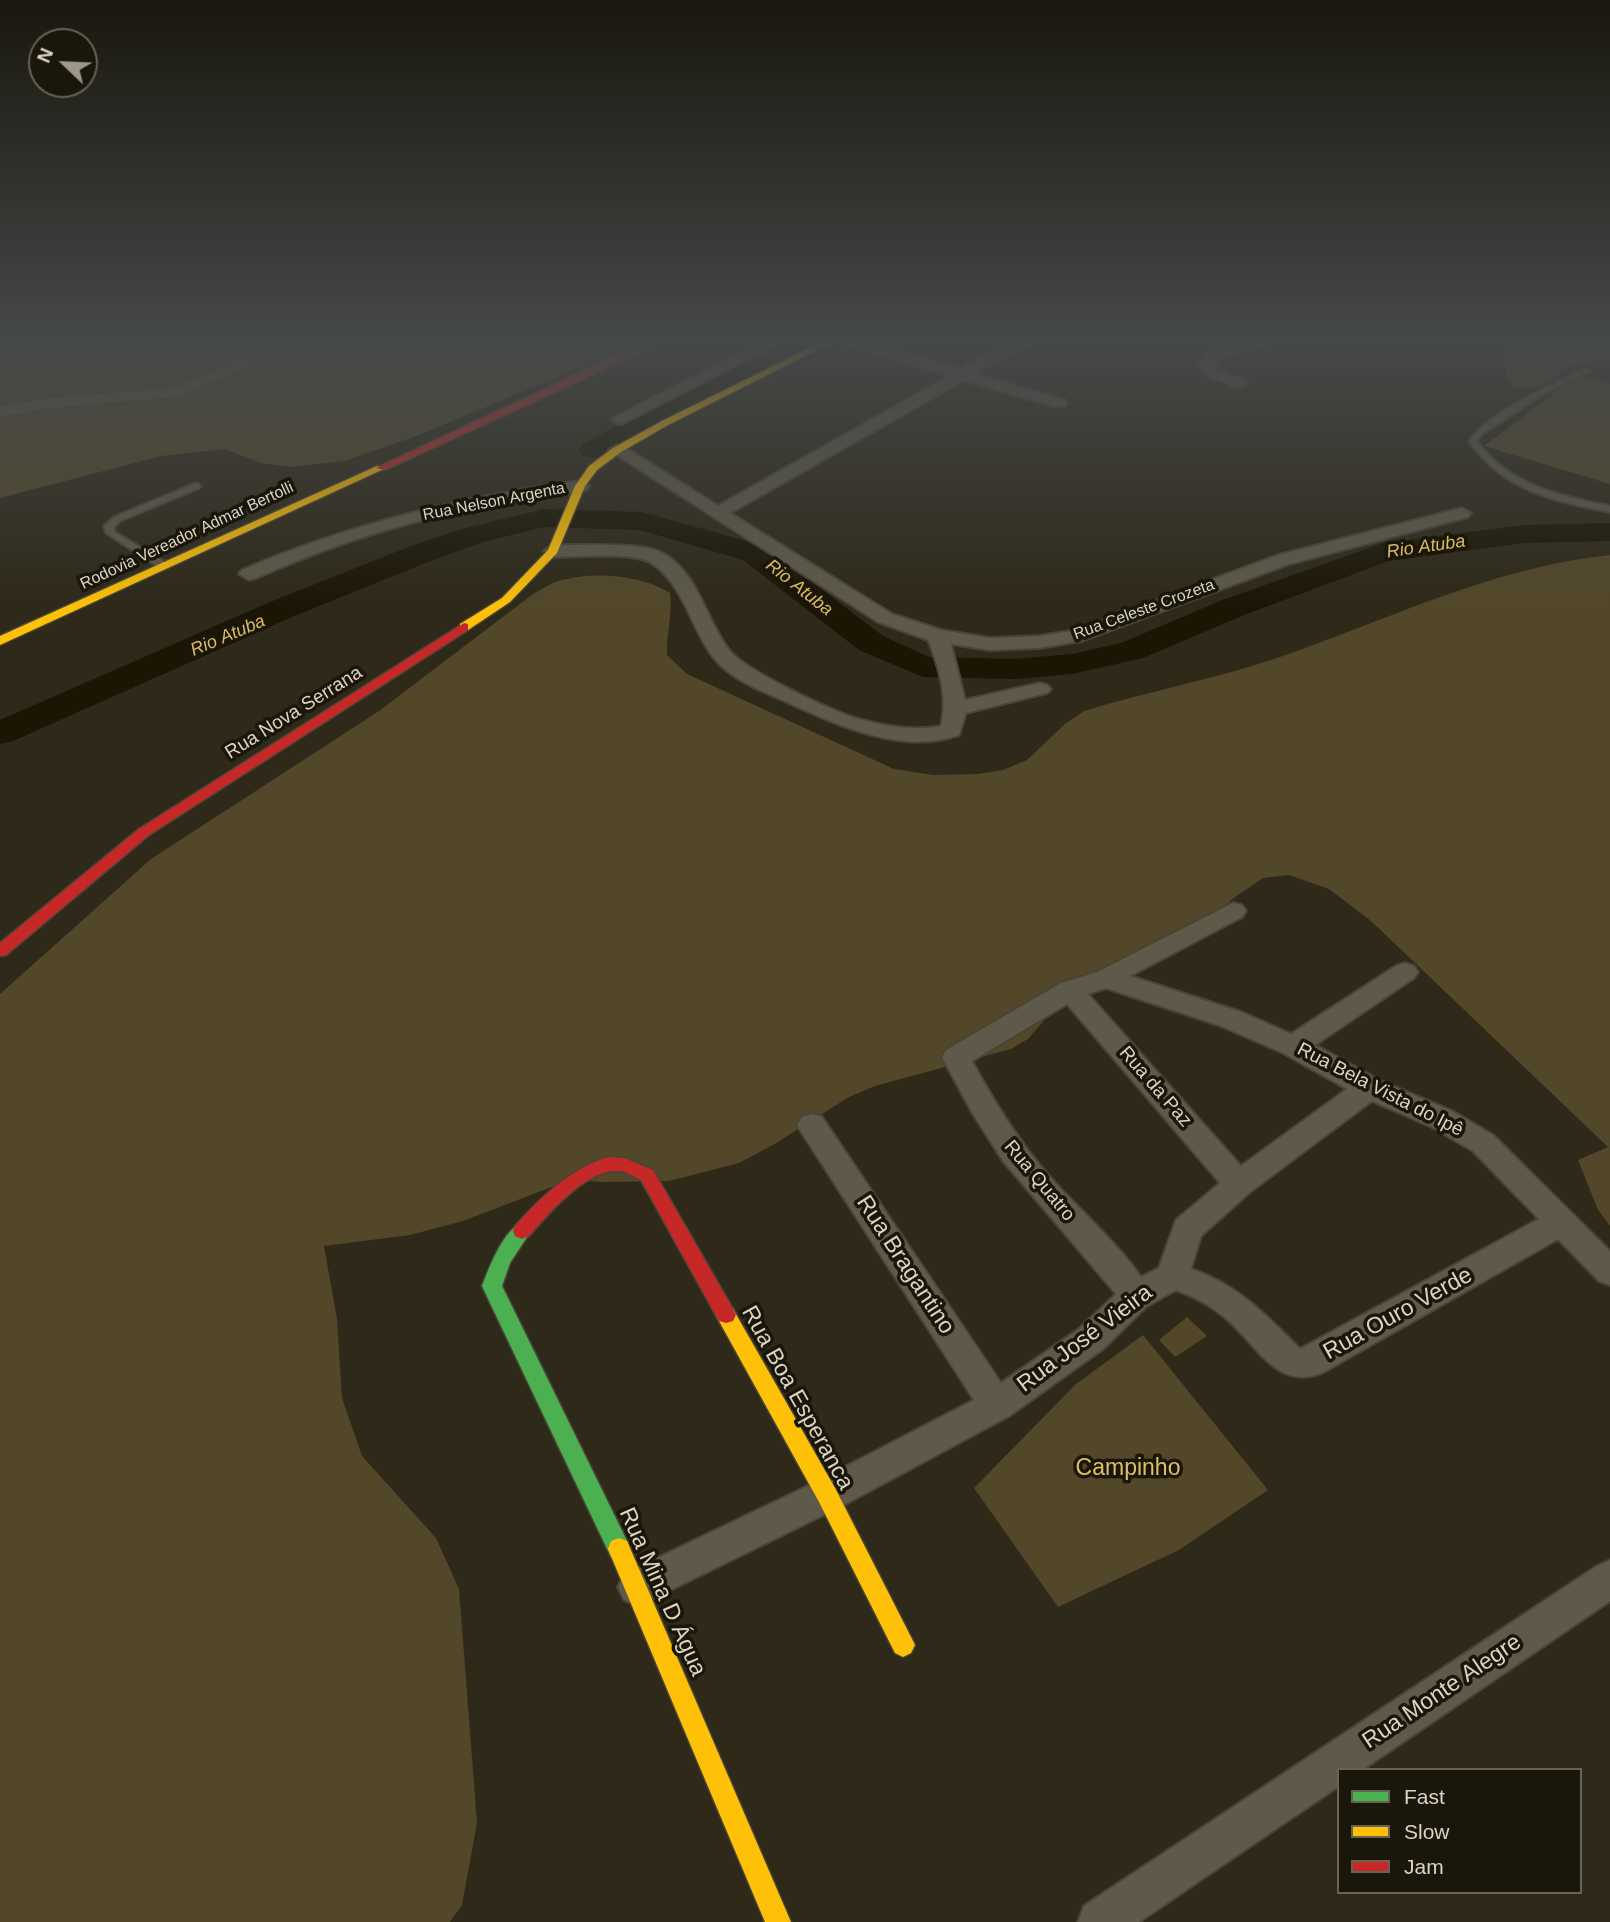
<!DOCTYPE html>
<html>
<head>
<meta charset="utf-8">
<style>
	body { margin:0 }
	#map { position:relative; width:1610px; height:1922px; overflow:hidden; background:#2e2919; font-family:Arial,sans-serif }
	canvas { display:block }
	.legend { position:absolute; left:1337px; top:1768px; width:245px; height:126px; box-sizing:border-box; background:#1a160a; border:2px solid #666254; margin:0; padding:9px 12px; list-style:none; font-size:21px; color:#d9d4c3 }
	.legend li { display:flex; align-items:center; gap:14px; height:35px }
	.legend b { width:35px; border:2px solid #666254 }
	.north { position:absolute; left:28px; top:28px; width:70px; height:70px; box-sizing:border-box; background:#1a160a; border:2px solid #666254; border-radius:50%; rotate:293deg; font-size:19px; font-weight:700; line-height:28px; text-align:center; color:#d9d4c3 }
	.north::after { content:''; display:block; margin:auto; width:24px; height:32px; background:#9d9888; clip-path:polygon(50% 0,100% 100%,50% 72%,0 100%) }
</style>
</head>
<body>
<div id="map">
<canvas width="1610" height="1922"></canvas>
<ul class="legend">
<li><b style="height:9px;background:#4caf50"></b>Fast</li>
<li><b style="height:9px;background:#ffc107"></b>Slow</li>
<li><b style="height:9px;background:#c62828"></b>Jam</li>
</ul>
<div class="north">N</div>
</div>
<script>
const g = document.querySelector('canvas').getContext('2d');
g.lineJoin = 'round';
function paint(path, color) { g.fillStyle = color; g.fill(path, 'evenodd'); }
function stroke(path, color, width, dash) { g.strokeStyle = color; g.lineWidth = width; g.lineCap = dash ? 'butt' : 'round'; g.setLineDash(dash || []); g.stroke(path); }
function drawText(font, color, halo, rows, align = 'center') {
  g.font = font + ' Arial,sans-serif'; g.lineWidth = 7; g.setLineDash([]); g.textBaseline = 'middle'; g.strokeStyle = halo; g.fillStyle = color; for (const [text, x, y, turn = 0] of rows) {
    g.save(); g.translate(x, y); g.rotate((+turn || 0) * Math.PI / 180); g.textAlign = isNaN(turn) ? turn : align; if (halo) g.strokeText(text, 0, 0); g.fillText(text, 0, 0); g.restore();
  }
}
const green = new Path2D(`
	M0 340H637L595 361 419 435 344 461 289 467 261 463 225 449 161 456 0 498Z
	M1501 340H1610V361C1596 361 1583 361 1570 367 1543 379 1549 393 1513 386L1507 378Z
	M1578 375 1610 384V484L1484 446Z
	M1610 555V1226L1598 1210 1578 1160 1608 1147 1371 921 1329 889 1289 875 1263 878 1235 897 1193 935 1053 1010 1028 1039 1011 1049 875 1086 849 1097 773 1145 739 1163 669 1181 604 1182 570 1180 463 1221 410 1235 324 1246 337 1319 342 1398 362 1456 436 1538 459 1589 477 1823 462 1905 450 1922H0V994L151 859 379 711 533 594C541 590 549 584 558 581 591 571 641 574 670 593 673 613 666 634 667 655L687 674 894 769 933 775 978 774 1003 770 1027 760 1065 724 1084 711C1149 691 1216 679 1280 657 1389 619 1494 567 1610 555Z
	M1187 1317 1207 1336 1175 1357 1159 1340Z
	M1143 1335 1268 1490 1179 1550 1058 1607 974 1488 1076 1384Z`);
const river = new Path2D(`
	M781 340H812L809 345 603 456 593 458 583 456 579 450 583 444Z
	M544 509 642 512 765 546 883 636 929 657 1014 659 1072 654 1121 643 1220 601 1383 543 1525 525 1610 523V541L1525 543 1389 561 1244 615 1143 658 1072 674 1014 679 923 677 859 650 743 560 640 530 544 527 483 542 433 560 294 616 13 741 0 744V720L270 602 411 546 462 529Z`);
const lane = new Path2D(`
	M1584 369 1591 371 1544 394 1482 434 1477 441C1508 485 1560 496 1610 506V512C1554 501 1503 491 1469 441 1488 413 1552 384 1584 369Z
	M196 483 201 486 199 488 120 521 114 527 115 532 168 564V568H160L106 533 104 526 114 517Z`);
const street = new Path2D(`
	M315 340H341L339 343 256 363 177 397 50 408 0 417V407L50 398 174 388 246 357Z
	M766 340H785L625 422 619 424 611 419Z
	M836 340H860L960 369C991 352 1009 340 1045 340L1012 352 975 374 1065 400 1067 403 1065 406H1053L964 380 730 513 892 614 941 630 990 638 1039 636 1077 630 1275 556 1462 508 1471 513 1468 517 1289 564 1081 641 1039 648 990 650 951 644 965 700 1040 683 1047 685 1051 689 1047 693 966 713 959 735C900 756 833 723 780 699 757 689 729 678 713 657 691 628 684 586 653 564 636 551 576 557 553 557L544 551 553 545C579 546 644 541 664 554 699 574 706 621 730 651 746 671 835 713 862 720 885 726 917 731 941 726 948 699 939 666 928 640L878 622 609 450 617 445 623 446 718 506 949 376 838 343Z
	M1252 340H1277L1275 343 1223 356 1215 364 1217 369 1244 380 1247 383 1244 386H1234L1206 375 1199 363 1213 350Z
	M580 481 589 486 586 490C543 500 498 503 454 513 385 527 320 550 256 578L249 580 239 574 242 570C351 523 463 497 580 481Z
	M1233 903 1242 905 1246 911 1242 917 1130 976 1241 1012 1291 1034 1396 966 1405 963 1414 966 1418 972 1414 978 1315 1045 1379 1080 1452 1111 1493 1135 1610 1251V1285L1599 1281 1558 1239 1322 1373C1275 1391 1256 1342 1224 1317 1210 1305 1193 1296 1176 1290L1147 1306 1103 1349 1009 1416 840 1507 650 1600 637 1606 624 1600 618 1587 624 1574 814 1483 974 1400 802 1133 797 1125 802 1117 812 1114 822 1117 1001 1383 1079 1329 1116 1294 1003 1161 973 1114 942 1057 946 1050 1061 983 1097 972ZM1106 988 1221 1026 1283 1053 1347 1089 1241 1166 1088 994ZM1067 1004 1220 1183 1176 1220 1159 1268 1141 1277C1115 1240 1080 1211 1050 1177 1019 1142 994 1102 972 1061ZM1372 1101 1432 1127 1473 1151 1539 1219 1300 1349C1267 1316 1237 1284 1191 1269L1201 1236 1250 1192Z
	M1610 1560V1601L1362 1770H1339V1786L1139 1922H1078L1084 1906 1597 1566Z`);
const fast = new Path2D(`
	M522 1223 529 1226 531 1231 510 1263 502 1286 627 1541 630 1549 627 1557 619 1560 611 1557 482 1286C489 1268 503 1230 522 1223Z`);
const slow = new Path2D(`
	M826 340H837L668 425 621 452 597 470 585 486 557 553 510 602 468 630H460V624L502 598 548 550 575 486 589 466 613 448 662 421Z
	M377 466 386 468 0 645V636Z
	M726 1307 733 1309 835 1488 911 1637 915 1645 911 1653 903 1657 895 1653 819 1502 719 1321 716 1315 719 1309Z
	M619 1538 627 1541 791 1922H765L608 1549 611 1541Z`);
const jam = new Path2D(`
	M649 340H660L636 355 385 470 376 468Z
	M464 623 468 624V630L149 835 6 955 0 956V943L139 829Z
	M608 1157 624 1158 653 1170 733 1309 736 1315 733 1321 726 1323 719 1321 641 1180C634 1177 627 1172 620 1171 588 1167 548 1214 529 1236L522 1239 515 1236 513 1231 515 1226C542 1196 569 1170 608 1157Z`);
const farStreetnames = [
	["Rua Nelson Argenta",494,502,-11],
	["Rodovia Vereador Admar Bertolli",187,536,-25],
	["Rua Celeste Crozeta",1144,610,-20]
];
const farWaternames = [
	["Rio Atuba",1426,547,-8],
	["Rio Atuba",799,588,38],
	["Rio Atuba",228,636,-23]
];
const streetNames = [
	["Rua Nova Serrana",294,713,-32],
	["Rua da Paz",1155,1087,49],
	["Rua Bela Vista do Ipê",1380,1090,27],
	["Rua Quatro",1039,1181,50]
];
const nearStreetnames = [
	["Rua Bragantino",905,1265,57],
	["Rua Ouro Verde",1398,1314,-29],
	["Rua José Vieira",1085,1339,-37],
	["Rua Boa Esperanca",797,1398,61],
	["Rua Mina D Água",662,1592,66],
	["Rua Monte Alegre",1442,1692,-34]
];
const nearParknames = [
	["Campinho",1128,1469]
];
paint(green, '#524729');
paint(river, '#1b1504');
stroke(lane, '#484436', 4);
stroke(street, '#484436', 4);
stroke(fast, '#484436', 3);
stroke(slow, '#484436', 3);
stroke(jam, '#484436', 3);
paint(lane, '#5e5949');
paint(street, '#5e5949');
paint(fast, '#4caf50');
paint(slow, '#ffc107');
paint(jam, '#c62828');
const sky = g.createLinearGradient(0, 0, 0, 609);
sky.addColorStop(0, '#19170e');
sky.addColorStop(0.56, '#464949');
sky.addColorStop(1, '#46494900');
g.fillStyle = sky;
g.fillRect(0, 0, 1610, 609);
drawText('16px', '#d9d4c3', '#1a160a', farStreetnames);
drawText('italic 18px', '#d9bb63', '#1a160a', farWaternames);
drawText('19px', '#d9d4c3', '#1a160a', streetNames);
drawText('23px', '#d9d4c3', '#1a160a', nearStreetnames);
drawText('23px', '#ddbf67', '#1a160a', nearParknames);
</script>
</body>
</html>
